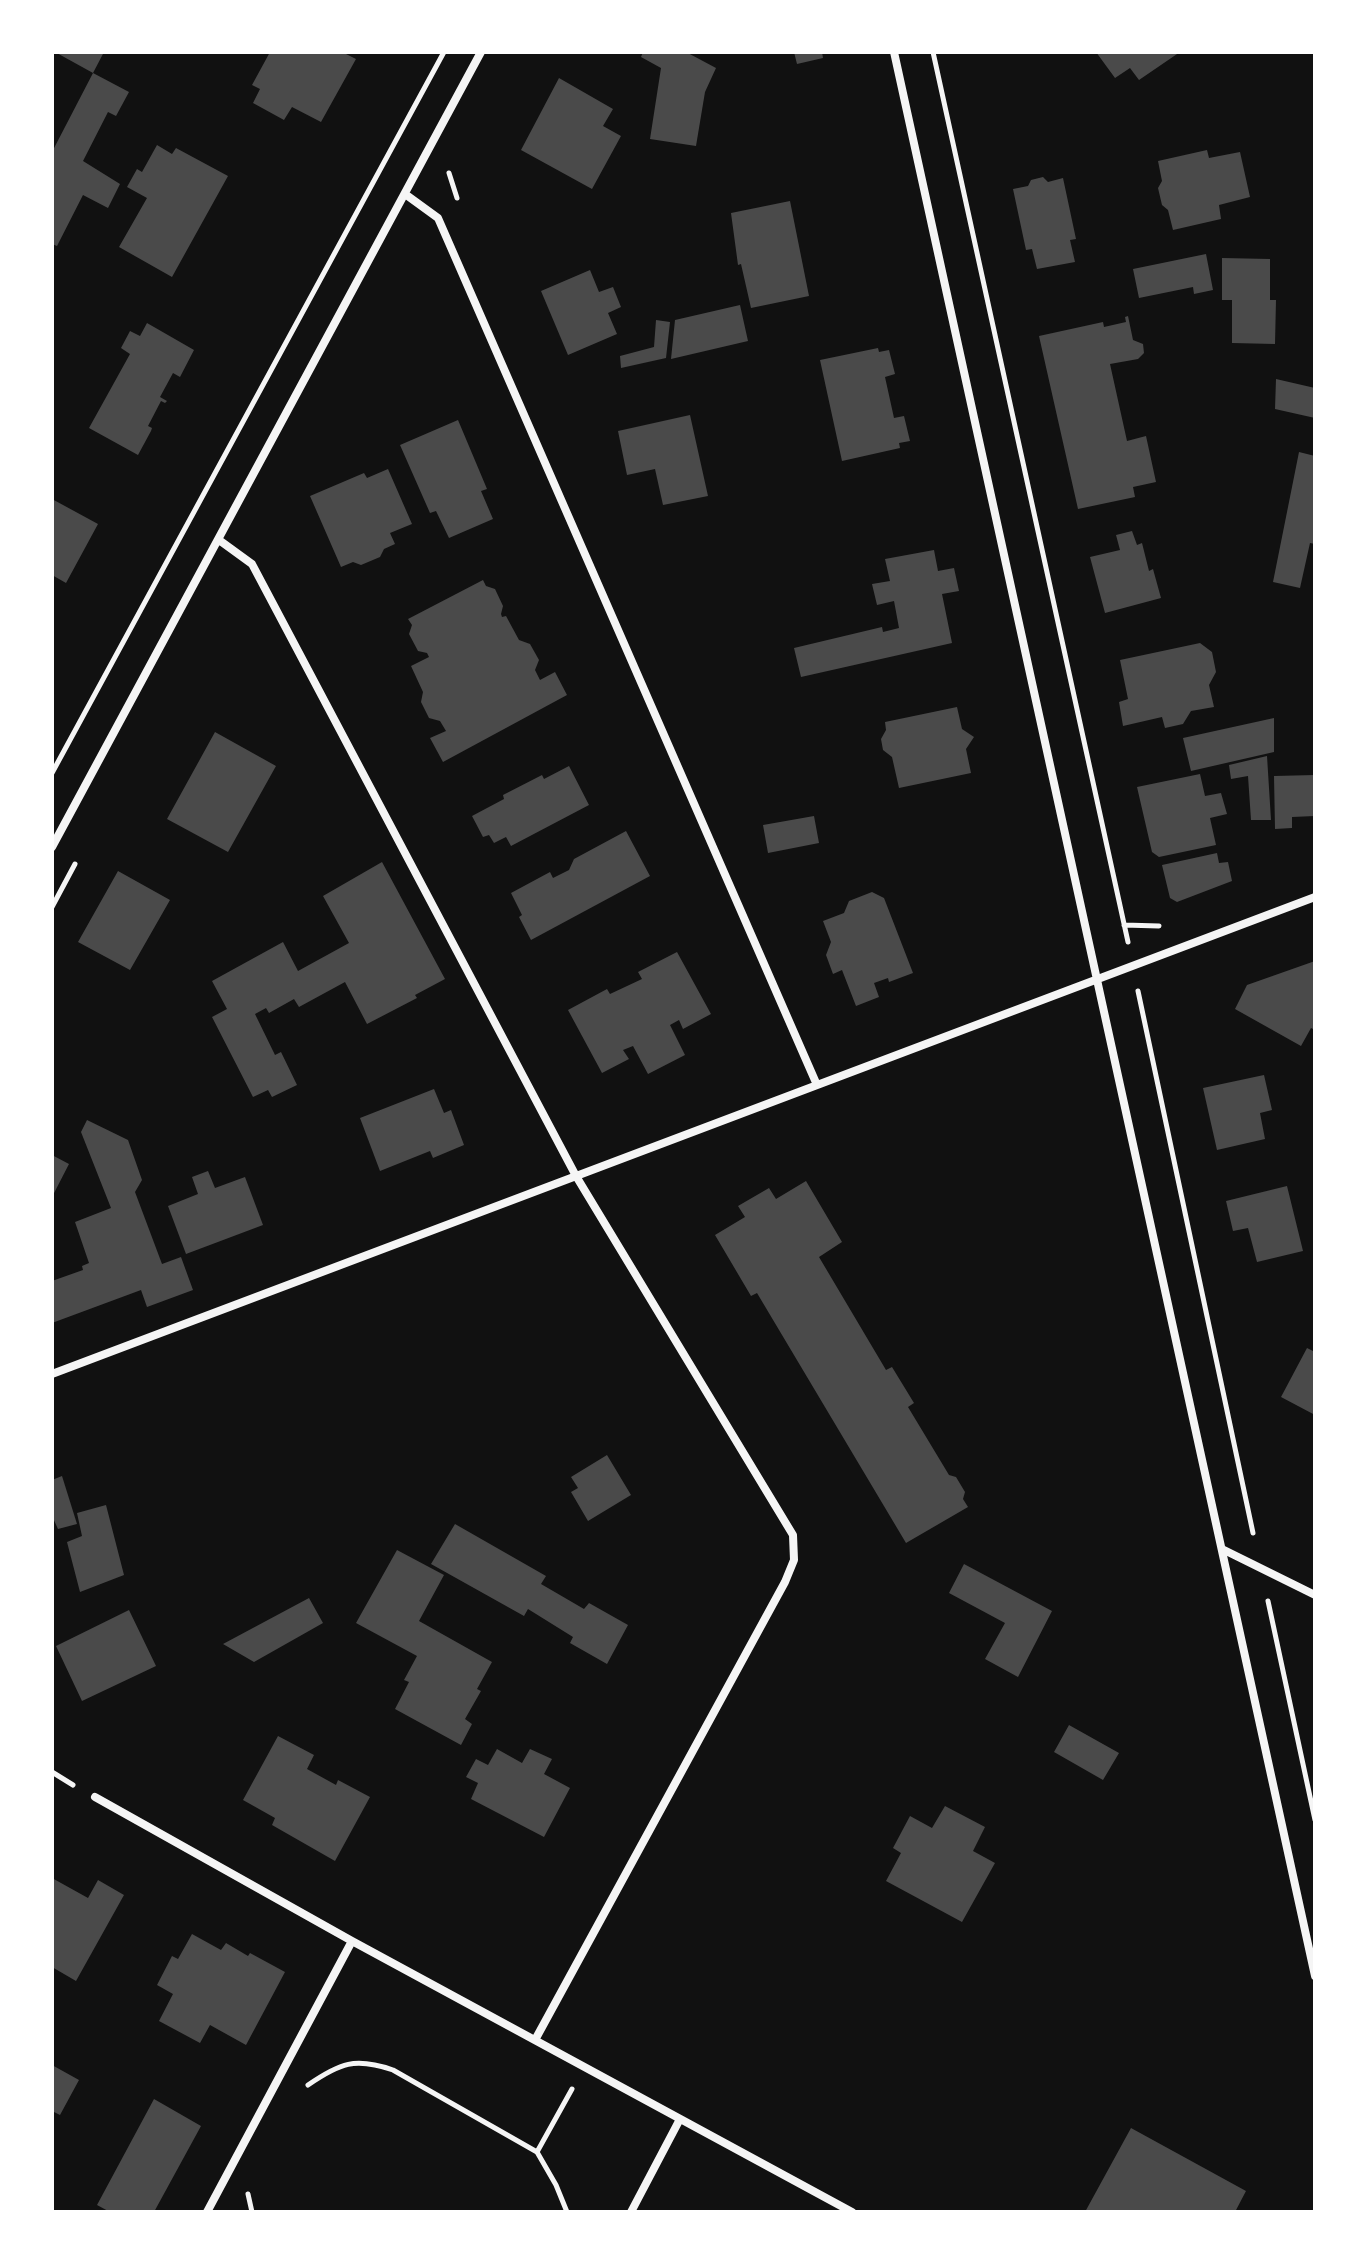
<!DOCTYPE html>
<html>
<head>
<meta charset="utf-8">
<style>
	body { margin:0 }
	#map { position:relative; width:1367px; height:2264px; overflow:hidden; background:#111; font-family:"Open Sans",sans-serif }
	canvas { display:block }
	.frame { position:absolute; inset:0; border:54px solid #fff; pointer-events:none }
</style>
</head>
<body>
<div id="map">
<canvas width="1367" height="2264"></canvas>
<div class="frame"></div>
</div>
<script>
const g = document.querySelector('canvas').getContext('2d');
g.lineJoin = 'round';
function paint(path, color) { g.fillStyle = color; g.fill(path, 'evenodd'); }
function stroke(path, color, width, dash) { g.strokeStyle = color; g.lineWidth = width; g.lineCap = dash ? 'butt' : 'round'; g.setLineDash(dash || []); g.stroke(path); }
const building = new Path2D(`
	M55 52H104L93 73Z
	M270 52H342L356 59 321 122 292 107 284 120 253 103 260 89 252 85Z
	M643 52H686L716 68 705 92 696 146 650 139 661 68 641 57Z
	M794 52H822L823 58 797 64Z
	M1096 52H1180L1139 80 1130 68 1115 78Z
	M93 73 129 92 116 116 108 112 83 161 120 184 108 208 83 195 57 246 52 244V152Z
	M559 78 613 109 603 126 621 136 592 189 521 150Z
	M157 145 172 154 176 148 228 176 172 277 119 247 147 198 127 187 137 169 142 172Z
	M1207 150 1209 158 1240 152 1250 197 1219 205 1221 219 1173 230 1168 210 1162 205 1158 188 1162 181 1158 161Z
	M1043 177 1048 182 1063 178 1076 239 1070 240 1075 262 1037 269 1032 249 1026 250 1013 189 1028 186 1031 180Z
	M790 201 809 296 751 308 741 264 738 265 731 213Z
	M1206 254 1213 290 1194 294 1193 287 1139 298 1133 269Z
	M1222 258 1270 259V300H1276L1275 344 1232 343V300H1222Z
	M590 270 599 292 613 287 621 307 608 313 617 334 568 355 541 291Z
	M740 305 748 341 671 359 675 320Z
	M1128 316 1133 340 1143 344 1144 353 1138 359 1110 364 1127 441 1146 436 1156 482 1133 487 1135 497 1078 509 1039 336 1103 322 1104 327 1126 322 1125 317Z
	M656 320 670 322 666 358 621 368 620 356 654 347Z
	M147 323 194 350 180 377 173 373 160 397 167 401 165 403 161 401 148 426 152 428 151 431 138 455 89 428 130 354 121 348 130 331 140 336Z
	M878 348 879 352 889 350 895 374 885 377 894 418 904 416 910 441 899 443 900 448 842 461 820 360Z
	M1276 379 1315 388V418L1275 409Z
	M690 415 708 496 663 505 655 469 627 475 618 431Z
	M458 420 487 489 481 491 493 519 449 538 436 511 430 513 400 445Z
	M1299 452 1315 456V544L1310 543 1300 588 1273 582Z
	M388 469 412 524 390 533 395 544 384 549 380 557 361 565 353 562 341 567 310 496 364 473 367 478Z
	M52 499 98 524 66 583 52 575Z
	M1132 531 1137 545 1142 543 1149 571 1153 569 1161 598 1105 613 1090 557 1120 550 1116 535Z
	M934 550 938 571 954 568 959 591 942 594 952 643 801 677 794 648 882 627 883 632 899 628 894 601 877 605 872 584 890 581 885 559Z
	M483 580 486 586 495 589 503 606 501 614 502 617 506 616 519 640 530 644 539 660 535 670 540 680 555 672 567 695 443 762 430 738 446 731 440 721 429 718 421 702 423 692 411 666 429 657 427 653 418 651 409 634 412 625 408 619Z
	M1200 643 1212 652 1216 672 1209 685 1214 707 1191 711 1183 724 1165 728 1162 717 1123 726 1119 702 1128 699 1120 660Z
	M957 707 962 729 974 737 966 749 971 773 899 788 892 757 883 750 881 739 886 730 885 722Z
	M1274 718V752L1191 771 1183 738Z
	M215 732 276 766 228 852 167 819Z
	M1267 756 1271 820H1251L1248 776 1231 779 1229 765Z
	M569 766 589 805 511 846 506 837 494 843 489 835 483 837 472 816 504 799 503 795 542 775 544 779Z
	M1200 774 1205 796 1221 793 1227 814 1210 818 1216 845 1159 857 1152 852 1137 787Z
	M1315 775V816L1292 817V828L1275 829 1274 776Z
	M814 816 819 843 768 853 763 825Z
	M626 831 650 876 531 940 519 917 522 915 511 893 550 872 553 878 569 870 574 859Z
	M1217 853 1219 863 1228 862 1232 881 1177 902 1170 898 1162 865Z
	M382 862 445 979 415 995 417 998 367 1024 345 982 299 1007 294 999 269 1013 266 1008 255 1014 275 1055 281 1052 297 1085 272 1097 268 1090 253 1097 212 1017 227 1009 212 981 283 942 298 971 349 943 323 896Z
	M118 871 170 900 130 970 78 942Z
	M872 892 884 898 913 973 889 982 888 978 874 983 879 997 856 1006 842 970 833 974 826 955 831 942 823 921 844 913 849 901Z
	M677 952 711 1014 683 1029 679 1020 670 1025 685 1055 648 1074 633 1046 623 1050 629 1059 602 1073 568 1010 607 989 610 994 642 979 638 972Z
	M1315 961V1030L1311 1028 1301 1046 1235 1009 1247 985Z
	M1264 1075 1272 1110 1260 1113 1265 1139 1217 1150 1203 1088Z
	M434 1089 444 1113 451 1110 464 1145 433 1158 430 1151 380 1171 360 1118Z
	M87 1120 128 1140 142 1180 135 1192 162 1264 181 1257 193 1290 147 1307 141 1290 52 1323V1281L83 1270 82 1266 89 1263 75 1222 111 1208 81 1132Z
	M52 1155 69 1164 52 1197Z
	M208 1171 215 1188 245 1177 263 1225 186 1254 168 1206 198 1194 192 1177Z
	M806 1181 842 1242 819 1257 886 1370 892 1367 914 1403 908 1407 949 1475 956 1477 965 1492 963 1499 968 1507 906 1543 757 1293 751 1296 715 1235 745 1217 738 1206 769 1188 776 1199Z
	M1287 1186 1303 1251 1257 1262 1248 1228 1233 1231 1226 1201Z
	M1307 1348 1315 1352V1415L1281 1397Z
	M607 1455 631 1495 588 1521 571 1492 578 1488 571 1477Z
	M62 1476 77 1524 58 1529 52 1516V1480Z
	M106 1505 124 1575 80 1592 67 1542 82 1536 77 1513Z
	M455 1524 546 1576 541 1584 584 1609 589 1603 628 1625 607 1664 570 1643 573 1637 528 1609 524 1616 431 1564Z
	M397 1550 444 1575 419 1621 492 1662 477 1689 481 1691 465 1719 472 1724 461 1745 395 1709 409 1682 404 1680 417 1656 356 1623Z
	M964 1564 1052 1611 1018 1677 985 1659 1005 1623 949 1593Z
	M309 1598 323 1623 254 1662 223 1644Z
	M129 1610 156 1666 82 1701 56 1646Z
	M1069 1725 1119 1753 1103 1780 1054 1752Z
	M278 1736 314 1755 307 1769 336 1785 338 1780 370 1797 335 1861 272 1825 275 1818 243 1800Z
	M497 1749 522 1763 530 1749 552 1759 544 1774 570 1788 544 1837 471 1799 478 1783 466 1777 476 1759 488 1765Z
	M945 1806 985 1827 973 1851 995 1863 962 1922 886 1881 901 1853 893 1848 910 1816 932 1828Z
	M52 1878 88 1898 98 1880 124 1895 76 1981 52 1967Z
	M192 1934 221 1950 226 1943 248 1956 250 1953 285 1972 246 2045 210 2025 200 2043 159 2021 173 1994 157 1985 172 1956 178 1959Z
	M52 2065 79 2080 60 2115 52 2111Z
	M154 2099 201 2126 154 2212H110L97 2205Z
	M1131 2128 1246 2191 1235 2212H1085Z`);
const path = new Path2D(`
	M933 52 1128 942
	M449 173 457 198
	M52 773 444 52
	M52 907 75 864
	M1124 925 1159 926
	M1138 991 1253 1533
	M1268 1601 1315 1820
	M52 1772 73 1785
	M308 2085C340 2063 355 2057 393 2070L537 2152 572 2089
	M537 2152 556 2185 567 2212
	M248 2194 252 2212`);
const minor = new Path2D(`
	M894 52 1315 1976
	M405 194 438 218 817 1085
	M219 540 252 564 576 1176 793 1535 794 1560 785 1582 535 2040
	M52 847 481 52
	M52 1374 1315 897
	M1222 1549 1315 1595
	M95 1797 352 1941 852 2212
	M207 2212 352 1941
	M631 2212 680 2119`);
paint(building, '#4a4a4a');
stroke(path, '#f5f5f5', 5);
stroke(minor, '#f5f5f5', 8);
</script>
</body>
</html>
